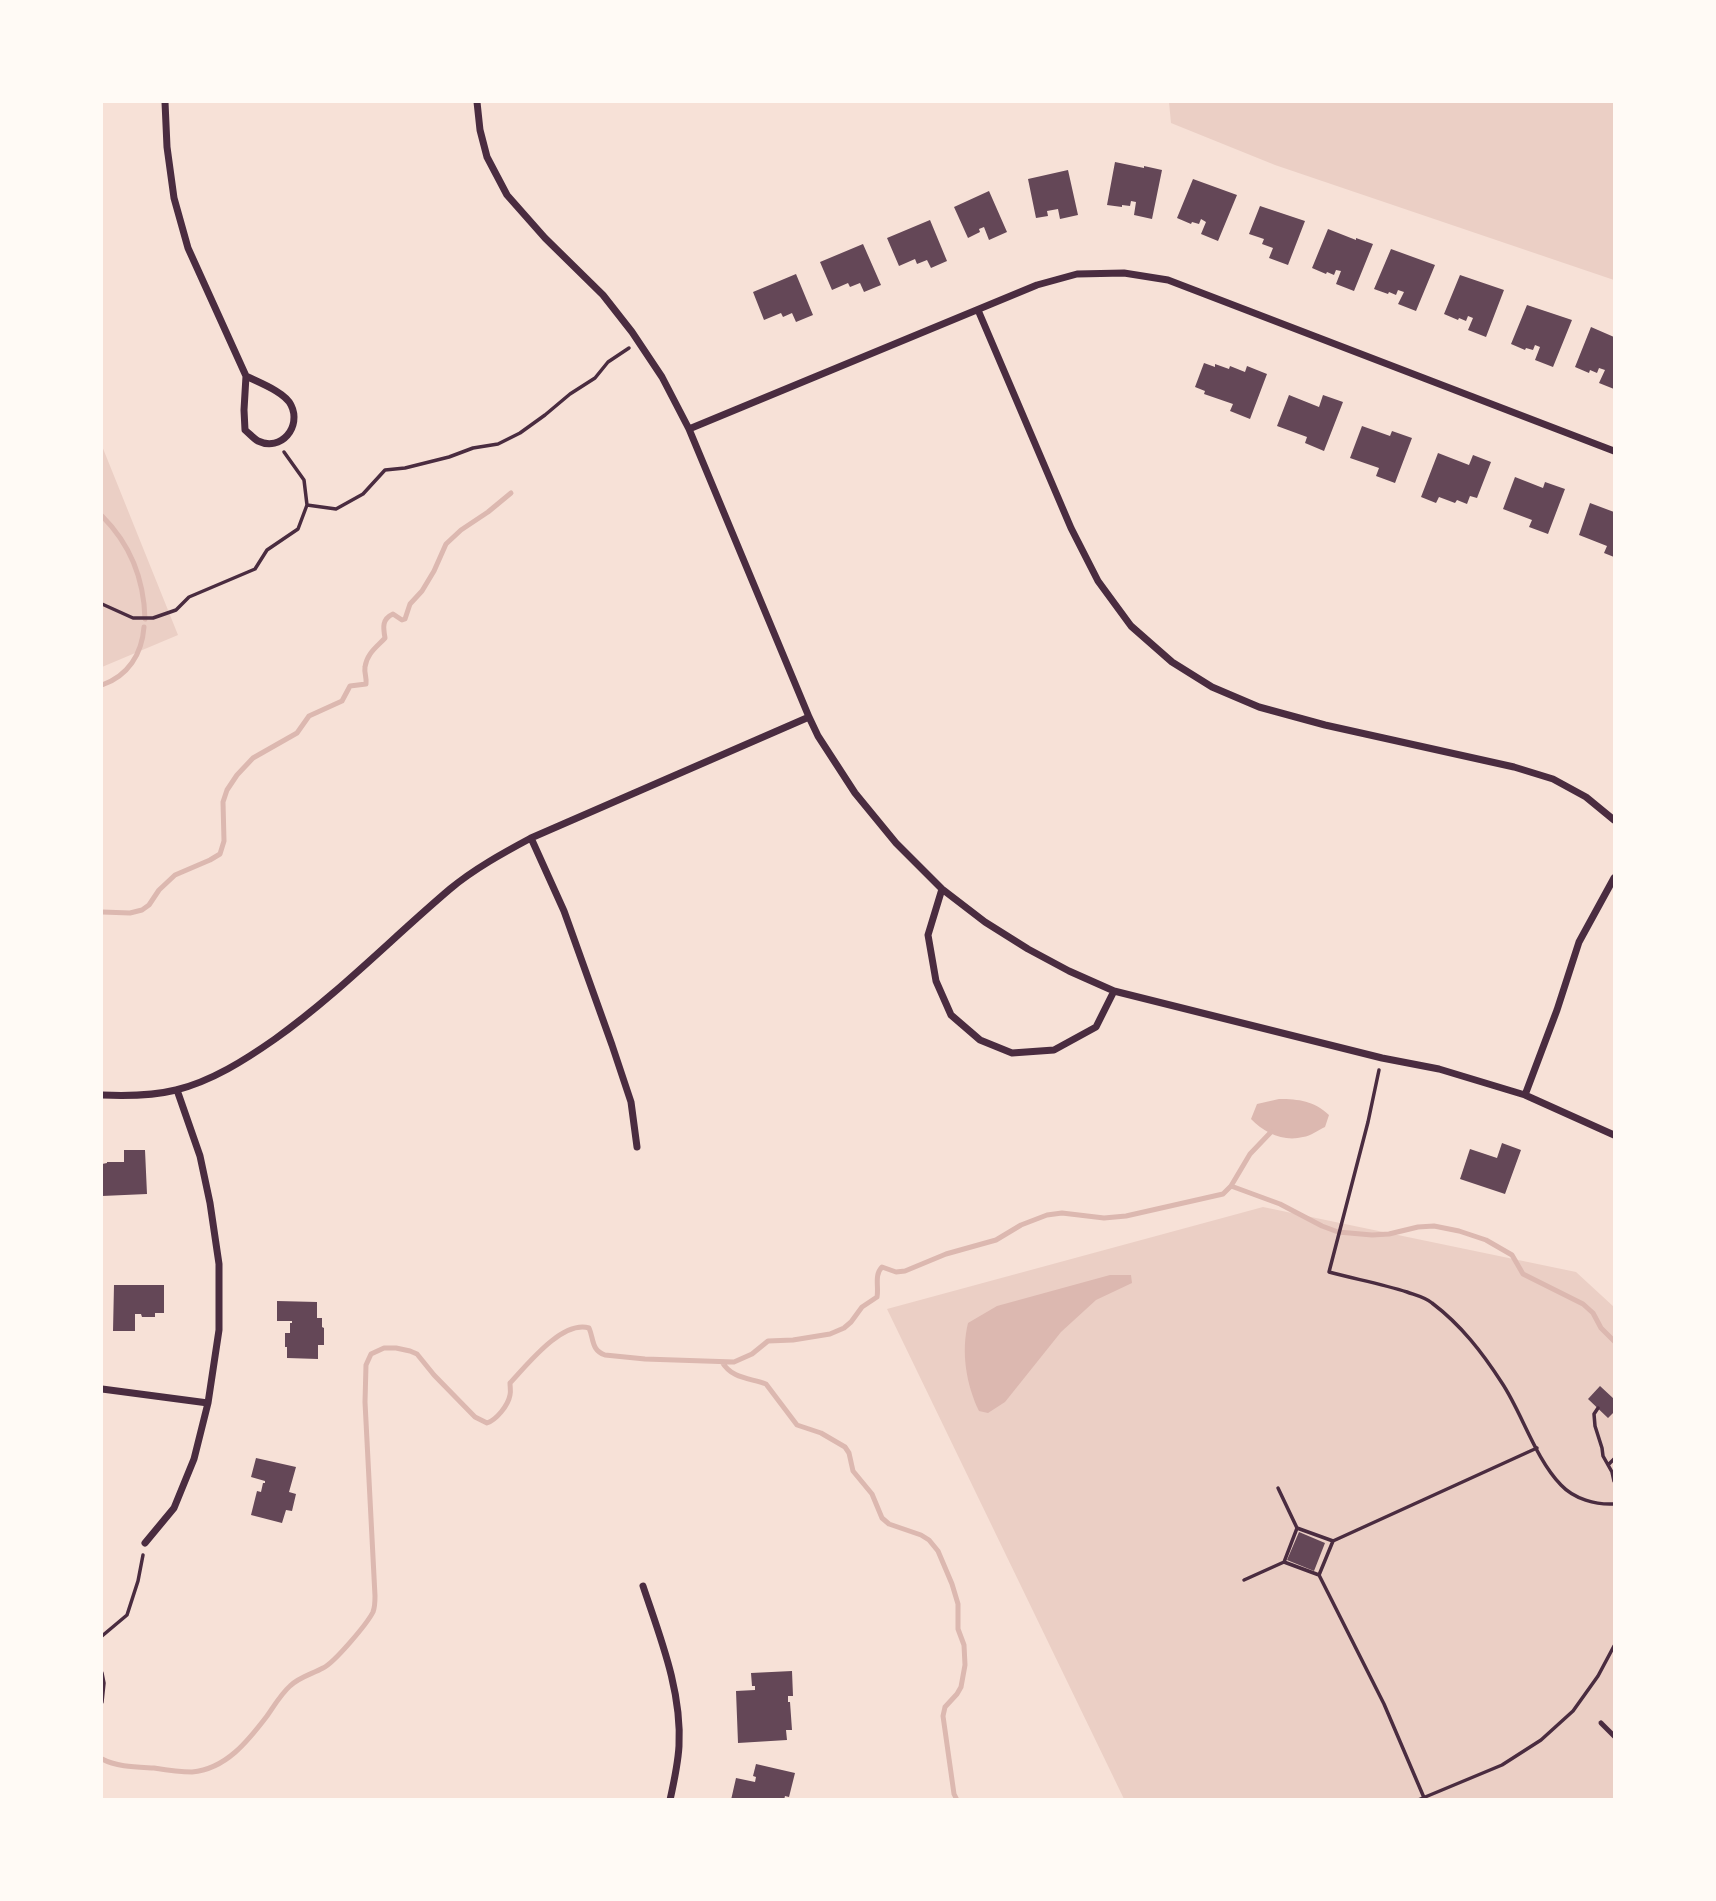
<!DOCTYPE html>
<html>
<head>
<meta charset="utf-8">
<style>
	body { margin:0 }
	#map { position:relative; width:1716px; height:1901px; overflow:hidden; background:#f7e1d7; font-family:"Fira Sans",sans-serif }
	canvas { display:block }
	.frame { position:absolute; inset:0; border:103px solid #fffaf5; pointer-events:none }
</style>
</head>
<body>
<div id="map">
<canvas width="1716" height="1901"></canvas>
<div class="frame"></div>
</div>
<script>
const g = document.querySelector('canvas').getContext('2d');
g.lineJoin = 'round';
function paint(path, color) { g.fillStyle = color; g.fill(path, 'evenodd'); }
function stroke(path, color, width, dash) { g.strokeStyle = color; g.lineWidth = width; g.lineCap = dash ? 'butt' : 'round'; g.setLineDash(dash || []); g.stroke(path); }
const green = new Path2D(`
	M1169 102H1614V280L1275 165 1171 123Z
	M102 446 178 635 102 667Z
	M1263 1207 1576 1272 1614 1307V1799H1124L887 1309Z`);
const water = new Path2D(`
	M1279 1099C1299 1099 1314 1101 1329 1115L1325 1127C1318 1130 1311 1136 1303 1137 1284 1142 1264 1133 1251 1119L1257 1104Z
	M1110 1275H1131L1132 1283 1096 1300 1061 1332 1005 1402 988 1413 979 1411C966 1384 961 1352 968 1323L997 1306Z`);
const stream = new Path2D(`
	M102 516C130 544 144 579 145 619
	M102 685C128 676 142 654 144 627
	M102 912 130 913 142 910 149 905 159 890 175 875 210 860 220 854 224 841 223 802 227 790 237 775 253 758 297 733 309 716 342 701 350 686 366 684C367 678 364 673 365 667 367 653 377 647 385 638 383 627 382 619 393 614L402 620 405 619 410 604 422 591 434 571 446 544 461 530 488 512 511 493
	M1231 1186 1280 1204 1322 1226 1338 1232 1372 1235 1389 1234 1418 1227 1434 1226 1459 1231 1486 1240 1512 1255 1523 1274 1583 1304 1593 1313 1601 1328 1614 1341
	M722 1362C732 1379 750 1378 766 1384L797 1425 821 1433 845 1447 849 1453 853 1471 872 1494 882 1518 889 1524 921 1535 929 1540 938 1551 952 1584 958 1604V1629L964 1645 965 1665 961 1687 957 1694 945 1707 943 1716 954 1794 957 1800
	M102 1759C117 1767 137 1767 154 1768 166 1770 179 1772 192 1772 226 1769 248 1741 267 1716 274 1706 281 1694 290 1686 299 1677 312 1674 323 1668 334 1663 367 1624 373 1612 375 1607 375 1602 375 1596L365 1402 366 1365 371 1354 384 1348H396L410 1351 417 1354 434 1375 475 1417 487 1423C496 1420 508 1406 510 1395 511 1391 510 1387 510 1383 527 1365 562 1320 589 1328 594 1339 591 1350 605 1355L645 1359 734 1362 752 1354 768 1341 793 1340 830 1334 844 1328 851 1322 862 1307 877 1297C879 1287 874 1275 882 1267L896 1272 905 1271 946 1254 996 1240 1021 1225 1047 1215 1062 1213 1104 1218 1126 1216 1223 1194 1231 1186 1250 1154 1271 1132`);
const building = new Path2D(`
	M1115 162 1144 168V166L1162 170 1152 219 1134 215 1136 202 1131 201 1130 206 1122 205V207L1107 205Z
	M1068 170 1078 215 1060 219 1058 209 1047 211 1048 216 1036 218 1028 179Z
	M1193 179 1237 195 1218 241 1201 234 1206 222 1201 219 1199 224 1192 222 1191 224 1177 218Z
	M989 191 1007 232 989 240 984 227 979 229 980 232 968 238 954 207Z
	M1260 206 1305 221 1288 265 1269 258 1273 248 1262 244 1264 239 1249 234Z
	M930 220 947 261 931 268 927 260 917 264 915 259 899 266 887 238Z
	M1328 229 1356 240V238L1373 244 1354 291 1336 284 1341 271 1336 270 1334 275 1327 272 1326 274 1312 268Z
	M863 244 881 285 864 292 860 283 850 287 848 283 832 290 820 262Z
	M1391 249 1435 265 1416 311 1398 304 1404 292 1398 290 1396 295 1389 292 1388 294 1374 289Z
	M796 274 813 315 796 322 792 313 783 317 781 313 764 320 753 292Z
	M1460 275 1504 290 1486 337 1468 330 1473 318 1468 316 1466 321 1459 318 1458 320 1444 314Z
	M1527 305 1572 320 1553 367 1535 360 1540 347 1535 345 1533 350 1526 348 1525 350 1511 344Z
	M1591 327 1614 337V389L1599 383 1605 370 1599 368 1597 373 1590 370 1589 373 1575 367Z
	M1204 363 1215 367V364L1229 369 1230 366 1245 372 1247 366 1267 374 1250 419 1230 411 1233 404 1204 394 1205 391 1195 387Z
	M1289 395 1319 407 1323 395 1343 402 1324 451 1305 443 1307 437 1277 426Z
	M1362 426 1390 436 1392 431 1412 438 1395 483 1376 476 1379 468 1350 458Z
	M1438 453 1469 465 1473 455 1491 462 1477 498 1470 496 1467 504 1457 500 1455 503 1439 497 1436 503 1421 497Z
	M1515 477 1543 488 1545 482 1565 489 1548 534 1529 527 1532 520 1503 509Z
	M1590 503 1614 512V557L1604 553 1607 546 1579 535Z
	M1502 1143 1521 1150 1505 1194 1460 1179 1470 1149 1497 1158Z
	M124 1150H145L147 1194 102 1196V1164L107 1163V1162H124Z
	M114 1285H164V1313H155V1317H142L141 1314H135V1331H113Z
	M277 1301 317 1302V1318H322V1327L324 1328V1345H318V1359L287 1358V1347H285V1333H290V1323H292V1321H277Z
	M1600 1386 1614 1399V1412L1608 1418 1588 1399Z
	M256 1458 296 1467 289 1492 296 1494 292 1511 286 1510 282 1523 251 1515 257 1491 261 1492 263 1483H265V1481L251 1477Z
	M1299 1532 1325 1543 1314 1571 1287 1560Z
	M792 1671 793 1696H788V1702H790L792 1730H786L787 1740 738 1743 736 1691 755 1690V1686H752L751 1673Z
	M756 1764 795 1773 789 1797 785 1796 784 1800H731L736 1778 755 1782 756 1777 753 1776Z`);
const path = new Path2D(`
	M307 505 336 509 363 494 385 470 405 468 449 457 473 448 498 444 520 433 545 415 570 394 595 378 608 362 629 348
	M102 604 133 618H153L176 610 189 597 255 569 267 550 298 529 307 505 304 480 284 452
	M1379 1070 1368 1122 1329 1272C1355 1279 1382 1284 1407 1292 1415 1295 1425 1297 1432 1303 1461 1325 1482 1352 1502 1383 1522 1413 1535 1458 1561 1485 1574 1499 1596 1505 1614 1504
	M1598 1408 1594 1414 1595 1426 1602 1448 1603 1456 1612 1472 1614 1481
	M1608 1465 1614 1459
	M1278 1488 1297 1528
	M1333 1541 1537 1448
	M1319 1575 1333 1541 1297 1528 1284 1562 1319 1575 1384 1704 1425 1800
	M1244 1580 1284 1562
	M102 1636 127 1615 138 1581 143 1555
	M102 1673 104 1683 102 1702
	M1418 1800 1502 1765 1541 1740 1573 1711 1598 1676 1614 1646`);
const service = new Path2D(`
	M1601 1723 1614 1736`);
const minor = new Path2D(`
	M165 102 167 147 174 198 188 248 246 376 244 410 245 430C249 433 254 439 258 441 281 452 302 427 291 405 285 392 258 382 246 376
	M477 102 480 130 487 157 507 195 545 238 603 295 632 332 662 377 689 429 809 717 818 736 855 793 896 843 942 889 985 922 1028 949 1069 971 1114 991 1382 1058 1439 1069 1525 1095 1614 1135
	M978 310 1071 528 1098 581 1131 626 1172 662 1212 687 1259 707 1325 725 1514 767 1553 779 1586 797 1614 820
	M689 429 1037 285 1077 274 1124 273 1168 280 1614 451
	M531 838 564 911 612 1045 631 1102 637 1147
	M942 889 928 935 936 981 951 1015 980 1040 1012 1053 1054 1050 1096 1027 1114 991
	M102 1095C126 1096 152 1096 176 1090 212 1081 245 1060 275 1039 338 994 391 939 450 889 474 869 503 853 531 838L809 717
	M1525 1095 1557 1010 1579 942 1614 878
	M102 1389 208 1403
	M145 1543 174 1508 194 1459 208 1403 219 1330V1264L210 1203 200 1156 177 1090
	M643 1586C660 1637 682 1691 679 1746 678 1764 674 1782 670 1800`);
paint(green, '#ebcfc5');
paint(water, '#dcb8b0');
stroke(stream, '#dcb8b0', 5);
paint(building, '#644757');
stroke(path, '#4a2c40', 3.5);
stroke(service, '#4a2c40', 5);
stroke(minor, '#4a2c40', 7);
</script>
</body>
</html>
